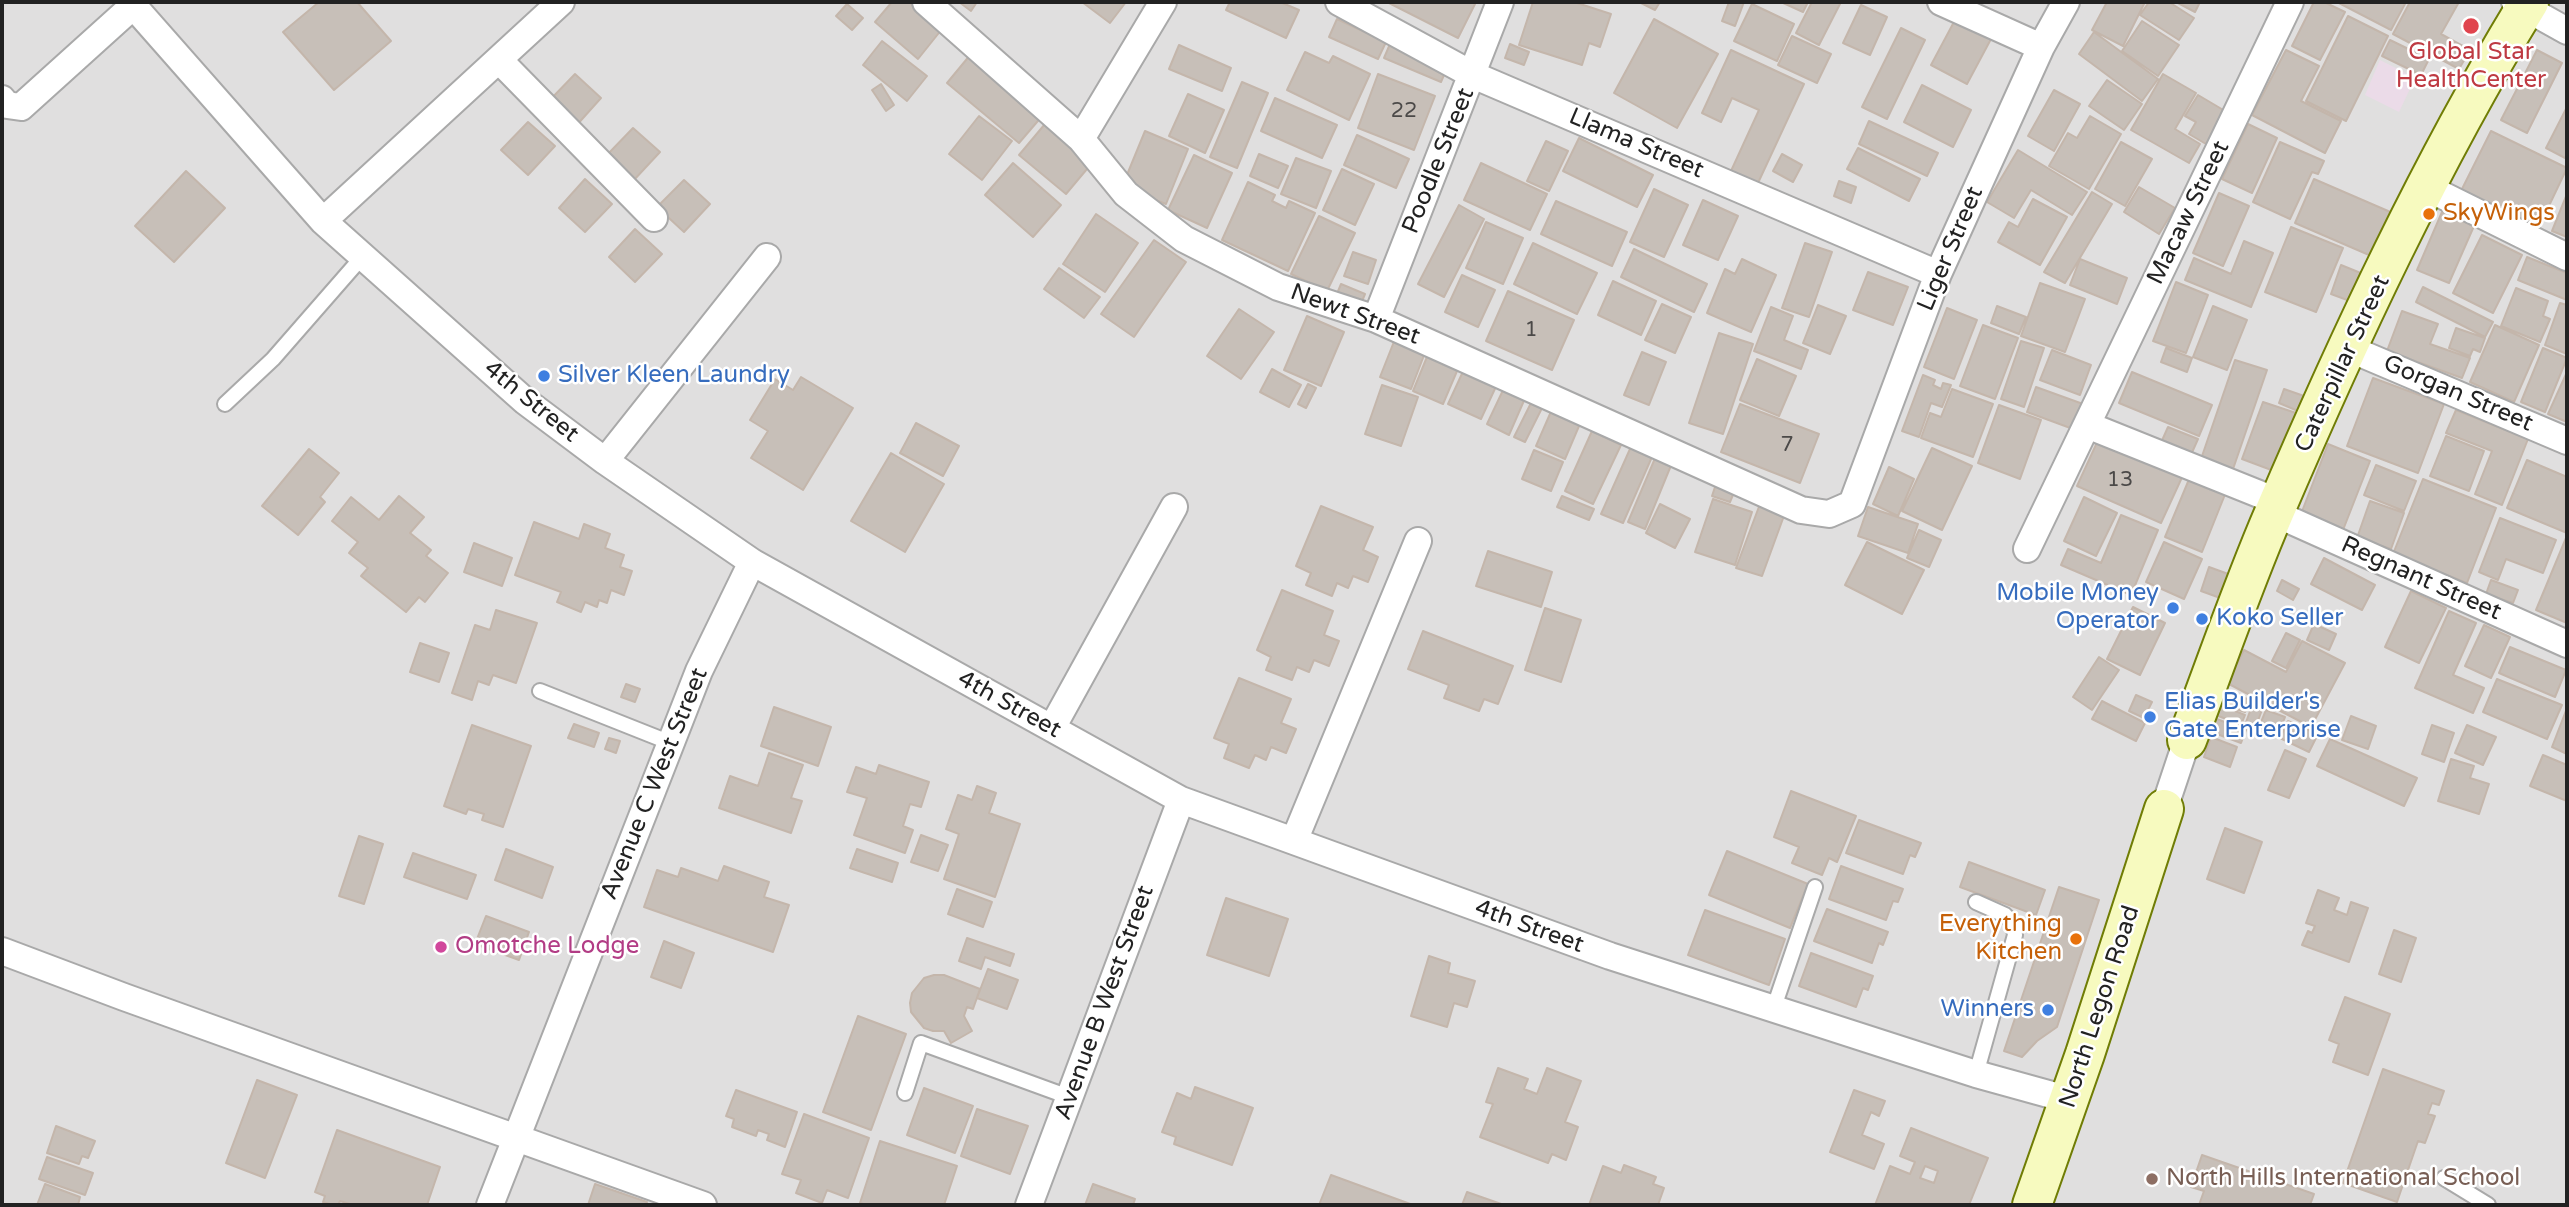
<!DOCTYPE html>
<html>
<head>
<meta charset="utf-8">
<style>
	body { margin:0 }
	#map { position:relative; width:2569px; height:1207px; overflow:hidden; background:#f2efe9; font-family:"Varela Round",sans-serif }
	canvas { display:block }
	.frame { position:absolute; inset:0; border:4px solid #222; pointer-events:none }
</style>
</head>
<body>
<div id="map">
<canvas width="2569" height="1207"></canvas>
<div class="frame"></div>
</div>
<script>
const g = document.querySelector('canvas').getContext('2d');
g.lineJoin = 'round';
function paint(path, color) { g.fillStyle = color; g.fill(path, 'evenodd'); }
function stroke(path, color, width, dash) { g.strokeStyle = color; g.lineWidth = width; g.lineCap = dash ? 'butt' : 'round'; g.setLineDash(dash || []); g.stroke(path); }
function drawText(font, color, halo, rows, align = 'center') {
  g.font = font + ' "Varela Round",sans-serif'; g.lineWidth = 5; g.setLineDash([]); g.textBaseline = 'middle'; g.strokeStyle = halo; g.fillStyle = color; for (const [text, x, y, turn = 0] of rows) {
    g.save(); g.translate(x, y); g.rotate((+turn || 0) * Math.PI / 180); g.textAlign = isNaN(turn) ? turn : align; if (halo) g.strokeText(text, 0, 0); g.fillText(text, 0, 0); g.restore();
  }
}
const residential = new Path2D(`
	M2 2H2567V1205H2Z`);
const industrial = new Path2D(`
	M2380 60 2415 78 2399 112 2365 95Z`);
const building = new Path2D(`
	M319 2H357L391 41 334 90 283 32Z
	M892 2H909L942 29 918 59 875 22Z
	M959 2H977L971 11Z
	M1082 2H1126L1110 23Z
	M1230 2H1280L1299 10 1286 38 1226 10Z
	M1387 2H1476L1458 38Z
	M1533 2H1574L1611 14 1600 47 1589 43 1582 65 1519 45Z
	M1639 2H1660L1655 10Z
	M1729 2H1744L1735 26 1722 21Z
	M1781 2H1808L1803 12Z
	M1812 2H1841L1819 45 1796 33Z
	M2107 2H2145L2123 46 2092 30Z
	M2149 2H2169L2194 18 2179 40 2140 15Z
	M2176 2H2200L2195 12Z
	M2314 2H2324L2345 12 2320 60 2292 46Z
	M2337 2H2406L2391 30Z
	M2410 2H2459L2441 34 2470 50 2459 69 2393 34Z
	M847 4 863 18 852 30 836 16Z
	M1752 4 1794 24 1777 61 1734 41Z
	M1861 5 1887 17 1870 55 1843 43Z
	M2348 16 2388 36 2346 121 2306 101Z
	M1337 19 1386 42 1378 59 1329 37Z
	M1654 19 1718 54 1677 128 1614 93Z
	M1955 20 1991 39 1967 84 1931 65Z
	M2142 21 2179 45 2158 76 2122 51Z
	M1901 28 1925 40 1887 119 1862 107Z
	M2094 32 2158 79 2142 101 2079 54Z
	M1792 36 1831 54 1817 83 1778 65Z
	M2390 40 2429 59 2421 75 2382 56Z
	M882 41 927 76 907 101 863 65Z
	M1390 44 1447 68 1441 82 1384 58Z
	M1510 44 1529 52 1524 65 1505 58Z
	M1179 45 1231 68 1222 91 1169 69Z
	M1731 50 1804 84 1758 183 1731 171 1759 110 1732 98 1721 122 1702 113Z
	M2286 50 2319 66 2301 101 2341 121 2325 153 2252 115Z
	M2537 50 2562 63 2527 133 2501 120Z
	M1305 52 1329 63 1333 56 1370 74 1349 120 1287 90Z
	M971 54 1043 115 1019 143 947 83Z
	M575 74 601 98 575 127 548 102Z
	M1378 74 1435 96 1414 150 1358 128Z
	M2163 74 2196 93 2175 129 2200 144 2189 163 2131 130Z
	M2107 80 2142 104 2124 130 2089 106Z
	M1242 82 1268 93 1237 168 1210 157Z
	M881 84 894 105 886 111 872 90Z
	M1922 85 1971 110 1953 147 1904 122Z
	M2054 90 2080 104 2054 151 2028 136Z
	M1188 94 1224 110 1205 153 1169 136Z
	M2198 95 2225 111 2206 144 2189 134 2196 122 2185 116Z
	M1275 98 1337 125 1322 158 1261 131Z
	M2567 107V159L2546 148Z
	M979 116 1012 141 982 180 949 154Z
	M2090 116 2121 134 2089 189 2049 166 2068 133 2077 138Z
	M1869 121 1938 153 1927 176 1859 144Z
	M528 122 555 146 528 175 501 150Z
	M1045 124 1092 163 1066 194 1019 155Z
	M2248 124 2277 138 2252 193 2222 179Z
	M633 128 660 152 633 181 606 156Z
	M1145 131 1188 149 1166 204 1122 187Z
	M2491 131 2567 168 2536 233 2459 195Z
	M1357 135 1409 159 1396 188 1344 165Z
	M1579 138 1653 175 1637 207 1563 171Z
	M1546 141 1568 151 1549 191 1527 181Z
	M2121 142 2152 159 2125 206 2095 189Z
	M2280 142 2324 161 2318 174 2312 172 2290 219 2253 202Z
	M1858 148 1920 179 1909 201 1847 169Z
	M2018 150 2087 192 2072 215 2031 190 2014 218 1987 202Z
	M1259 154 1288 166 1278 188 1250 176Z
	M1782 154 1802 165 1793 182 1773 171Z
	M1194 155 1232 173 1207 228 1168 210Z
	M1296 158 1331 171 1316 208 1281 194Z
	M1013 163 1061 205 1033 237 985 195Z
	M1481 163 1547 194 1530 230 1464 200Z
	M1342 169 1374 184 1355 225 1323 210Z
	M186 171 225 208 174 262 135 226Z
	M585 179 612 204 585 232 559 208Z
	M2314 179 2395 214 2376 258 2295 223Z
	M684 180 710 204 684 232 657 207Z
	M1839 181 1856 187 1851 203 1834 196Z
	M1248 182 1275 195 1272 201 1286 208 1289 201 1315 213 1288 271 1222 240Z
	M2139 187 2175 208 2159 234 2124 212Z
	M1654 189 1688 205 1664 257 1630 242Z
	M2092 192 2112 204 2065 283 2044 272Z
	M2219 193 2249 206 2223 266 2193 253Z
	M2567 194V237L2552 231Z
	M2033 199 2067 217 2040 265 1998 242 2009 222 2018 227Z
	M1703 200 1738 216 1718 260 1683 245Z
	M1556 201 1627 232 1612 266 1541 234Z
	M1459 205 1484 219 1444 297 1418 284Z
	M2442 212 2474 226 2449 283 2417 270Z
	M1096 214 1138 243 1105 292 1063 264Z
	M1319 216 1355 233 1327 291 1291 274Z
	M1486 222 1523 238 1503 284 1466 268Z
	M2291 227 2343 248 2316 312 2265 292Z
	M635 229 662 254 635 282 609 257Z
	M2482 235 2522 255 2493 313 2453 293Z
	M1154 240 1186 262 1134 337 1101 314Z
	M2244 241 2273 253 2251 307 2185 280 2194 258 2231 274Z
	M1533 243 1597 273 1577 314 1514 284Z
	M1805 243 1832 252 1809 317 1782 308Z
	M1634 249 1707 284 1694 312 1621 277Z
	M1353 252 1376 260 1368 284 1344 276Z
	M2527 257 2567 273V300L2518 280Z
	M1742 259 1776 275 1751 332 1707 313 1725 269 1735 274Z
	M2080 259 2127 278 2117 304 2070 285Z
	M2341 265 2368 276 2358 304 2331 294Z
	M1059 268 1100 297 1084 318 1044 289Z
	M1868 272 1908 287 1893 325 1853 310Z
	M1462 275 1495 290 1478 327 1445 312Z
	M1613 281 1656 301 1641 335 1598 315Z
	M2176 282 2208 295 2186 353 2153 341Z
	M2040 283 2085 299 2065 352 2021 336Z
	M1341 284 1365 294 1358 311 1334 301Z
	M2423 287 2493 322 2485 337 2416 302Z
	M2516 288 2548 301 2543 316 2550 319 2540 342 2501 326Z
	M1508 291 1574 320 1552 370 1486 341Z
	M2560 303 2567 305V354L2545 345Z
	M1662 304 1691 317 1675 353 1645 340Z
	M1818 305 1846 316 1830 354 1803 343Z
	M1997 306 2026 317 2019 334 1991 323Z
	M2213 306 2247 320 2227 370 2193 357Z
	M1771 307 1793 316 1784 340 1808 350 1801 369 1754 351Z
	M1947 308 1977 320 1954 379 1924 367Z
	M1239 309 1274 332 1241 379 1207 356Z
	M2402 311 2438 324 2430 344 2470 358 2462 378 2387 351Z
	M1307 316 1344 332 1321 386 1284 370Z
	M1983 325 2018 338 1995 399 1960 386Z
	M2495 325 2539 345 2514 402 2470 382Z
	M2456 328 2485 338 2480 352 2473 349 2470 356 2449 348Z
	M1719 333 1753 344 1723 434 1689 423Z
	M1397 334 1428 345 1411 389 1380 377Z
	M2021 341 2044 348 2024 407 2001 399Z
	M2166 348 2192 358 2187 372 2161 362Z
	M2543 348 2567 358 2545 412 2521 402Z
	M2052 350 2091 365 2080 395 2040 380Z
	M1429 352 1460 364 1443 404 1413 391Z
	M1642 352 1666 362 1649 405 1624 395Z
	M1757 359 1796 376 1779 416 1740 400Z
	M2235 360 2267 370 2232 472 2200 462Z
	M1466 365 1499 380 1481 419 1448 404Z
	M1272 369 1301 385 1289 407 1260 392Z
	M2132 372 2212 405 2199 436 2119 403Z
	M2567 372V422L2548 414Z
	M1923 375 1935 380 1933 385 1941 389 1943 383 1951 385 1942 407 1931 403 1919 437 1902 431Z
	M801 377 853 408 803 490 751 458 768 431 750 420 775 379 793 390Z
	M2373 378 2444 404 2418 473 2347 446Z
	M1308 384 1316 388 1306 408 1298 404Z
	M1382 385 1418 397 1401 446 1365 434Z
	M1505 386 1526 396 1509 435 1487 424Z
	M2036 387 2083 404 2073 429 2027 412Z
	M1952 389 1993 404 1973 457 1921 438 1930 413 1941 417Z
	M2284 389 2304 396 2298 411 2279 403Z
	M1533 399 1544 404 1525 442 1514 437Z
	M2263 402 2296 413 2274 471 2242 459Z
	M1740 404 1819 434 1800 483 1721 452Z
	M1999 405 2041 420 2020 479 1978 463Z
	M1553 407 1582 419 1565 459 1536 446Z
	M2456 410 2528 439 2502 505 2475 494 2492 451 2446 433Z
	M916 423 959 446 943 476 900 453Z
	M2168 427 2198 439 2190 457 2160 445Z
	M1592 431 1621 445 1593 504 1565 491Z
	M2100 436 2184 473 2161 523 2077 486Z
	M2446 436 2484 451 2469 491 2430 476Z
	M1634 440 1655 450 1623 523 1601 514Z
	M2328 444 2370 461 2343 530 2301 514Z
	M1932 448 1972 466 1942 530 1902 511Z
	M309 449 339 473 320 497 325 502 298 535 262 506Z
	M1534 450 1563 462 1551 491 1522 479Z
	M891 453 944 484 905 552 851 521Z
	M1656 456 1672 463 1645 529 1628 522Z
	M2527 460 2567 477V533L2507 508Z
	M2376 465 2416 481 2404 511 2364 495Z
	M1889 467 1914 479 1898 516 1873 504Z
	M2190 477 2226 492 2202 552 2165 537Z
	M2423 479 2496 508 2467 583 2393 554Z
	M1716 484 1735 490 1730 502 1712 496Z
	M399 496 424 517 410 533 431 550 426 556 448 573 425 602 419 597 406 612 361 576 368 568 349 553 358 542 332 521 351 497 379 520Z
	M1562 496 1594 509 1589 520 1557 507Z
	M2084 497 2117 513 2096 556 2064 541Z
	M1713 499 1752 512 1735 565 1695 552Z
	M2370 501 2404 513 2391 549 2357 538Z
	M1660 504 1690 519 1675 548 1646 533Z
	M1760 504 1785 513 1762 576 1736 568Z
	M1321 506 1373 527 1363 550 1378 557 1368 582 1353 576 1348 588 1337 583 1332 596 1306 585 1311 573 1296 566Z
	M1868 507 1918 524 1908 553 1858 536Z
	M2121 515 2158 530 2131 595 2061 565 2068 549 2101 563Z
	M2500 518 2556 540 2543 573 2506 559 2498 580 2479 572Z
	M534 522 579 539 584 524 610 534 605 548 624 555 620 567 632 571 624 595 611 590 607 603 599 600 597 607 585 602 581 612 557 602 561 592 515 575Z
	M1919 530 1941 540 1929 567 1907 558Z
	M2566 538 2567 539V623L2536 610Z
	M1867 542 1924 570 1902 614 1845 585Z
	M2164 542 2202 559 2184 599 2146 582Z
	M474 543 512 558 502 586 464 572Z
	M1488 551 1552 572 1541 607 1476 586Z
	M2324 558 2375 585 2362 610 2311 584Z
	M2209 567 2231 575 2223 599 2201 591Z
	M2282 580 2299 589 2293 600 2277 591Z
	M2491 580 2518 590 2513 603 2486 594Z
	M1282 590 1333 611 1324 635 1339 641 1329 666 1314 660 1309 672 1297 667 1292 680 1266 670 1271 657 1257 650Z
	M2411 591 2446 608 2419 663 2385 647Z
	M2133 607 2165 623 2140 675 2107 659Z
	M1545 608 1581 620 1561 682 1525 670Z
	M496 610 537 623 516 683 493 675 489 685 478 681 472 700 452 693 475 625 490 630Z
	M2449 611 2476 623 2453 675 2484 688 2473 713 2415 688Z
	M2314 624 2336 634 2329 650 2307 640Z
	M2484 625 2510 637 2491 678 2465 666Z
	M1423 631 1513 666 1498 704 1484 699 1479 711 1444 698 1449 685 1408 669Z
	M2286 633 2300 640 2286 668 2272 661Z
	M2302 641 2345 663 2311 727 2227 683 2244 650 2286 672Z
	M420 643 449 653 439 682 410 672Z
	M2510 647 2566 670 2555 697 2499 673Z
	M2099 657 2119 670 2092 710 2073 697Z
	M1239 678 1291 699 1281 723 1296 729 1286 753 1271 747 1266 760 1255 755 1249 768 1224 758 1229 744 1214 738Z
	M2497 679 2562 705 2547 739 2483 712Z
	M626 684 640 689 635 702 621 697Z
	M2226 691 2250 700 2245 712 2221 704Z
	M2136 695 2152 702 2144 718 2129 711Z
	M2102 701 2145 723 2136 741 2092 719Z
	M2253 703 2263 707 2255 729 2245 725Z
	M2220 705 2245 715 2241 725 2216 715Z
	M774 707 831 727 818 766 761 746Z
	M2567 708V754L2552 747Z
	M2266 710 2285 717 2278 734 2259 727Z
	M2351 716 2376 726 2368 749 2342 740Z
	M2214 718 2246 730 2241 743 2209 731Z
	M2288 721 2318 734 2309 752 2280 738Z
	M574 724 599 733 594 747 568 738Z
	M472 725 531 746 503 827 482 820 484 814 468 809 466 814 444 806Z
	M2432 725 2454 733 2444 762 2422 754Z
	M2467 725 2496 737 2483 765 2455 753Z
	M2211 737 2237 747 2230 767 2204 757Z
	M609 738 620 741 616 753 605 749Z
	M2330 739 2417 778 2404 806 2317 766Z
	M2285 750 2306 759 2289 798 2268 790Z
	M769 753 803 765 791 798 802 801 791 833 719 808 730 776 758 786Z
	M2543 755 2567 765V801L2530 786Z
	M2451 759 2474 766 2470 778 2489 784 2479 814 2438 801Z
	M879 765 929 782 921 807 910 804 903 826 913 830 905 853 854 835 867 798 847 792 856 767 876 774Z
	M977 786 996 793 989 813 1020 824 995 897 944 879 959 834 946 829 958 795 972 800Z
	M1791 791 1856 816 1837 862 1829 858 1822 875 1792 863 1799 847 1774 837Z
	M1859 820 1921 843 1915 857 1910 855 1903 874 1846 853Z
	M2225 828 2262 842 2244 893 2207 879Z
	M921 835 948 845 938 871 911 862Z
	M359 836 383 844 364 904 339 896Z
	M506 849 553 867 542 898 495 880Z
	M857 849 898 863 892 882 850 868Z
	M1727 851 1808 884 1790 928 1709 895Z
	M413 853 476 875 467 899 404 877Z
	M1969 862 2045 890 2036 915 1960 887Z
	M724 866 769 882 764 897 789 905 773 952 644 907 657 870 678 877 681 868 718 881Z
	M1841 866 1903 889 1898 902 1893 901 1886 920 1829 899Z
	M2059 887 2099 900 2057 1027 2037 1041 2022 1057 2004 1051Z
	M957 889 992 902 983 927 948 914Z
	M2318 890 2339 898 2334 910 2347 915 2351 902 2368 908 2349 962 2302 945 2308 931 2312 933 2315 926 2306 923Z
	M1226 898 1288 919 1269 976 1207 955Z
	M1827 909 1888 932 1883 945 1879 943 1872 963 1814 941Z
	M1705 910 1785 939 1769 985 1688 955Z
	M486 916 529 932 519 960 475 944Z
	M2394 930 2416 938 2401 982 2379 974Z
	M967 938 1014 954 1010 966 985 957 981 969 959 961Z
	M664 941 694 953 681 988 651 977Z
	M1811 953 1873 976 1868 990 1863 988 1856 1007 1799 986Z
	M1429 956 1450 963 1448 973 1475 981 1467 1007 1454 1003 1447 1027 1411 1016Z
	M988 969 1018 980 1007 1009 977 998Z
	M934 975H944L980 989 973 1009 967 1007 964 1016 972 1031 951 1043 944 1031H933L924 1028 911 1012 910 1003 912 993 924 978Z
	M2345 997 2390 1014 2368 1075 2333 1062 2339 1044 2329 1040Z
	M858 1016 906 1034 871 1130 823 1112Z
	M1498 1068 1528 1079 1524 1089 1537 1094 1547 1068 1581 1081 1565 1122 1578 1127 1566 1160 1552 1154 1548 1163 1480 1137 1493 1104 1486 1102Z
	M2383 1069 2444 1091 2439 1105 2432 1103 2428 1114 2435 1116 2425 1143 2418 1141 2397 1202 2343 1183Z
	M257 1080 297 1095 265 1178 226 1163Z
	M1195 1087 1253 1108 1232 1165 1174 1144 1176 1137 1162 1132 1177 1093 1191 1099Z
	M924 1088 973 1106 955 1153 907 1135Z
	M736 1090 797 1112 785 1147 767 1140 769 1134 758 1130 756 1136 732 1127 734 1119 726 1116Z
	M1854 1090 1885 1101 1879 1116 1871 1112 1862 1135 1884 1144 1874 1169 1830 1152Z
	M977 1109 1028 1126 1010 1174 961 1156Z
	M804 1114 869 1138 848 1198 827 1190 822 1203 796 1193 801 1180 782 1174Z
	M56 1126 95 1141 88 1158 82 1156 79 1164 47 1153Z
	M1911 1128 1988 1158 1969 1205H1875L1890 1166 1910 1174 1915 1162 1900 1156Z
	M337 1130 440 1167 427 1205H353L340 1201 338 1205H333L323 1202 325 1196 315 1192Z
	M880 1141 957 1166 944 1205H867L860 1203Z
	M2202 1155 2314 1194 2310 1205H2199L2204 1191 2191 1187Z
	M47 1157 93 1173 85 1195 39 1179Z
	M1624 1165 1656 1177 1653 1184 1664 1188 1658 1205H1589L1603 1166 1621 1173Z
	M1925 1166 1938 1171 1934 1183 1920 1178Z
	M1331 1175 1413 1205H1319Z
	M45 1184 80 1197 78 1205H37Z
	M595 1184 647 1202 646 1205H588Z
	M1093 1184 1135 1199 1133 1205H1085Z
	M1467 1192 1504 1205H1462Z`);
const lane = new Path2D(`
	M225 404 273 359 363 256
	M540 691 671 743
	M1976 902 2005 915 2013 923 2015 935 1976 1074
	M1773 1010 1815 887
	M905 1093 921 1043 1069 1097
	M2444 1178 2488 1205`);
const street = new Path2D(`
	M130 2 323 221 525 401 605 461 752 562 1181 800 1610 956 1976 1074 2070 1100
	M926 2 1081 139 1126 194 1184 239 1278 287 1376 319 1801 510 1829 514 1852 504 1938 274 2041 47 2066 2
	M1339 2 1473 75 1938 274
	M1941 2 2041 47
	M2515 2 2567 31
	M499 60 654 218
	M2 99 7 105 21 107 134 5
	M1081 139 1163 2
	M2426 187 2567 257
	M323 221 561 2
	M1376 319 1500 2
	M2348 348 2567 441
	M2087 425 2279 502
	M605 461 767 257
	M2274 513 2567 644
	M2027 549 2290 2
	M1052 728 1174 507
	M2164 809 2187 740
	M1294 841 1418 541
	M2 951 124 997 703 1205
	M490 1205 699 671 752 562
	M1029 1205 1181 800`);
const secondary = new Path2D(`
	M2187 740C2216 664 2242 587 2274 513 2348 340 2431 162 2529 2
	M2032 1205 2085 1054 2164 809`);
const markers = [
	[2471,26,9,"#e0444e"],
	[2429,214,7,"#e8710a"],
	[544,376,7,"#3f7fe0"],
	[2173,608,7,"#3f7fe0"],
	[2202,619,7,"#3f7fe0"],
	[2150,717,7,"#3f7fe0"],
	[2076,939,7,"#e8710a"],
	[441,947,7,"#d1479c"],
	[2048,1010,7,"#3f7fe0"],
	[2152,1179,7,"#8d6e63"]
];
const numberNames = [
	["22",1404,111],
	["1",1531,330],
	["7",1787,445],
	["13",2120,480]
];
const healthNames = [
	["Global Star",2471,53],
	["HealthCenter",2471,81]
];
const streetNames = [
	["Llama Street",1636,144,23],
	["Poodle Street",1439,161,-68],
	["Macaw Street",2189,213,-64],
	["Liger Street",1951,249,-67],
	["Newt Street",1355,315,20],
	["Caterpillar Street",2343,364,-65],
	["Gorgan Street",2458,394,23],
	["4th Street",531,402,39],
	["Regnant Street",2421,579,24],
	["4th Street",1009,705,29],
	["Avenue C West Street",655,784,-68],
	["4th Street",1529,927,20],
	["Avenue B West Street",1105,1003,-70],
	["North Legon Road",2100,1007,-72]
];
const foodNames = [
	["SkyWings",2443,214],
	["Everything",2062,925,"right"],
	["Kitchen",2062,953,"right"]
];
const shopNames = [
	["Silver Kleen Laundry",558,376],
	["Mobile Money",2159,594,"right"],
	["Operator",2159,622,"right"],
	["Koko Seller",2216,619],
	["Elias Builder's",2164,703],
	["Gate Enterprise",2164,731],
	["Winners",2034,1010,"right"]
];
const hotelNames = [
	["Omotche Lodge",455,947]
];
const educationNames = [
	["North Hills International School",2166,1179]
];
paint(residential, '#e0dfdf');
paint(industrial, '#ebdbe8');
paint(building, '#c7bfb8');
stroke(building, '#c4b6ab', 2);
stroke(lane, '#a9a9a9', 18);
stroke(street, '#a9a9a9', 30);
stroke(secondary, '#707d05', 42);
stroke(lane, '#fff', 14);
stroke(street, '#fff', 26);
stroke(secondary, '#f7fabf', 38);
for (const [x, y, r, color] of markers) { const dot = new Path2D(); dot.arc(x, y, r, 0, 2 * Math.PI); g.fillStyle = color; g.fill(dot); stroke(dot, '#fff', 2.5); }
drawText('21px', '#4b4948', null, numberNames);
drawText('24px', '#be3a42', '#fff', healthNames);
drawText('24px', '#222', '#fff', streetNames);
drawText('24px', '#c56008', '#fff', foodNames, 'left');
drawText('24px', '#366cbe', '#fff', shopNames, 'left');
drawText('24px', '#b23c85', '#fff', hotelNames, 'left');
drawText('24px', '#785e54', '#fff', educationNames, 'left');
</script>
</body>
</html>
